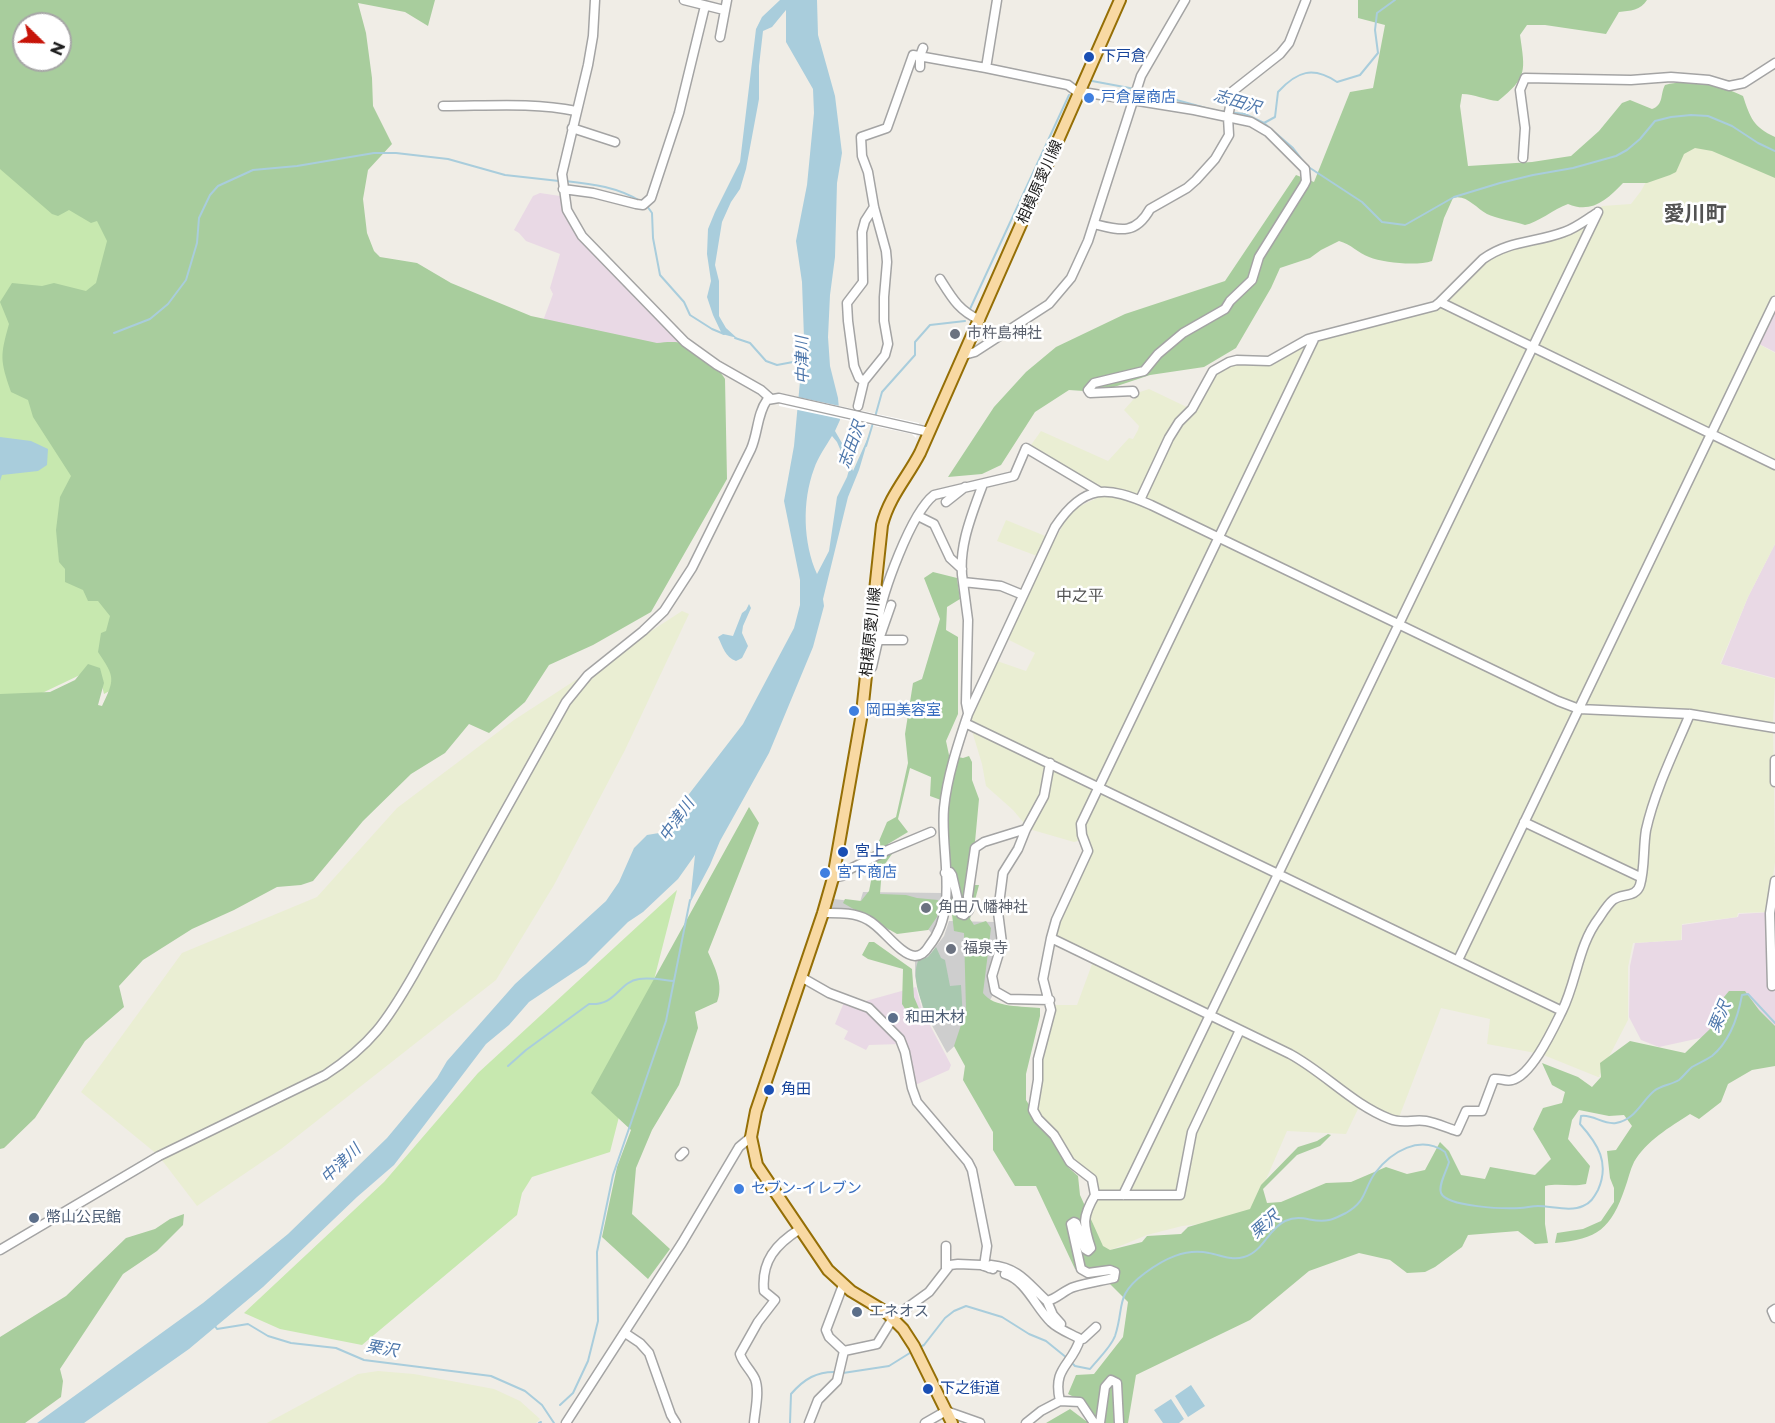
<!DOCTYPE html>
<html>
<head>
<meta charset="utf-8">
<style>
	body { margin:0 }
	#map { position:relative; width:1775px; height:1423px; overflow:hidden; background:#f0ede6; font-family:Montserrat,sans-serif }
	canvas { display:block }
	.north { position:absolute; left:12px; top:12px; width:60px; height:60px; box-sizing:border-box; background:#fff; border:2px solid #a6a6a6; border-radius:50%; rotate:113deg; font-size:16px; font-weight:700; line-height:24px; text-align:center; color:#202020 }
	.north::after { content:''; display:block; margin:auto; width:21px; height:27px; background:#c71408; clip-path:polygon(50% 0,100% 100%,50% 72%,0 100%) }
</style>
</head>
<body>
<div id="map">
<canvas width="1775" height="1423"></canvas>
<div class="north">N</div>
</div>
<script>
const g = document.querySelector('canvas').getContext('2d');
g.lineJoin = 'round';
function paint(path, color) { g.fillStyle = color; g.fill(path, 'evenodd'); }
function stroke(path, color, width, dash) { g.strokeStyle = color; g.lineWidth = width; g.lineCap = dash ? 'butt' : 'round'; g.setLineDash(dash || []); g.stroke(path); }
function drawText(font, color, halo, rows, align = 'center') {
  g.font = font + ' Montserrat,"Noto Sans JP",sans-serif'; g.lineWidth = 5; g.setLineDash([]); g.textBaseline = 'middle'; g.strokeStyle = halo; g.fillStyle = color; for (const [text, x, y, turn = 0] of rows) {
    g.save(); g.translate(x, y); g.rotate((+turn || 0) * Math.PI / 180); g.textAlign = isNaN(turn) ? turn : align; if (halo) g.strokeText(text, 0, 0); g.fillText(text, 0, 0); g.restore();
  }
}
const industrial = new Path2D(`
	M540 193 560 196 569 222 582 242 694 355 540 329 553 294 550 288 560 254 526 241 519 233 514 230 533 196Z
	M1775 312V352L1759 344Z
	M1775 544V678L1721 664 1748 597Z
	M1775 900V1032L1714 1035 1659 1047 1641 1040 1629 1017 1630 966 1635 943 1682 940V925L1738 917 1739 914 1772 912Z
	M916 987 922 1010 951 1065 949 1070 913 1086 906 1045 862 1002Z
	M845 1000 869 1011 900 1044 869 1045 866 1050 844 1039 848 1031 835 1024Z`);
const religious = new Path2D(`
	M863 892 942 893 941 909 936 927 932 934 929 930H887L880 923 831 908 834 899 860 902Z
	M949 921 997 922 999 935 994 993 974 1028 947 1053 923 1009 915 976V961L926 957 931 953 944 936Z`);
const farmland = new Path2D(`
	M1671 136 1775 168V294L1753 341 1775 353V544L1748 597 1720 664 1775 679 1773 723 1775 862 1768 912 1738 913 1737 917 1682 924 1681 940 1633 943 1628 967V1020L1599 1076 1775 1039 1598 1077 1541 1054 1487 1044 1490 1019 1441 1008 1398 1120 1358 1109 1346 1134 1287 1131 1252 1212 1218 1222 1182 1226 1147 1235 1103 1253 1086 1218 1095 1191 1036 1110 1039 1061 1055 1005H1077L1095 956 1060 939 1057 935 1060 921 1093 851 1087 838 1074 842 1029 829 1013 810 986 786 982 764 972 731V718L997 661 1026 671 1035 653 1007 639 1045 559 997 541 1006 520 1055 540 1066 519 1076 508 1097 498 1099 488 1031 447V445L1041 431 1108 461 1129 438 1133 439 1138 430 1139 426 1124 410 1140 392 1149 389 1193 410 1214 371 1229 363 1269 362 1309 340 1442 308 1444 299 1493 254 1590 220 1602 206 1631 204 1641 191Z
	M682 611 689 614 625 750 554 885 496 980 281 1149 197 1206 158 1155 81 1092 182 953 317 897 397 808 514 720Z
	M378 1371 414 1374 494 1389 520 1401 540 1419 536 1423H267L358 1374Z`);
const grass = new Path2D(`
	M0 156 112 225 74 466 128 681 104 694 98 670 82 674 38 695 0 696Z
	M677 890 610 1152 532 1177 522 1193 517 1215 362 1345 280 1329 244 1313 384 1182 478 1073Z`);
const forest = new Path2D(`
	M0 0H435L428 26 405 12 358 3 366 33 372 78 373 106 392 144 368 170 363 199 367 233 374 251 380 257 417 263 451 283 531 316 657 343C666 342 677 341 686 344 697 348 719 368 725 379L727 479 651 612 593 645 549 665 525 702 489 733 469 724 445 753 411 774 363 821 313 881 301 885 277 887 234 910 192 929 143 960 119 986 124 1007 85 1041 35 1118 4 1148 0 1149V694L50 692 75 680 88 664 100 668 104 683 98 705 102 706C115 679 115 677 98 652L101 633 106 631 110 616 98 601H88L83 590 65 582V569L59 562 56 530 60 497 71 476 33 417 28 400 11 392C0 360 0 356 9 324L0 302 12 283 42 286 54 283 86 291 96 283 107 241 97 221 91 223 69 210 58 216 52 214 0 169ZM24 24H60V60H24Z
	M1358 0H1647C1641 10 1630 11 1619 12L1606 34 1545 25H1527L1520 35C1525 71 1528 77 1498 101 1485 100 1475 94 1462 94L1460 106 1468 166 1532 162 1571 156 1599 131 1622 103 1630 100 1652 109C1664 105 1660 94 1665 85 1688 78 1722 85 1743 96 1750 117 1753 127 1775 137V178L1712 151 1695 148 1684 154 1676 172 1670 175 1647 183H1623C1607 200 1591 214 1568 204 1554 209 1537 223 1525 225 1516 222 1495 218 1487 214 1476 208 1466 194 1453 198L1444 218 1432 261C1417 266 1384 263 1369 257 1358 253 1351 244 1339 241L1321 250 1310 258 1280 268 1271 288 1236 348 1204 367 1150 375 1099 392 1069 390 1035 412 1001 465 982 474 948 477 994 407 1026 372 1056 347 1125 314 1225 281 1296 175 1314 182 1350 92 1373 88 1385 25 1358 18Z
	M933 572 957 578 960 599 947 607 946 630 958 637V714L946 741 949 755 963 758 969 756 972 762V780L979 799 971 885H979L970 919 974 925 986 921 991 928 983 993C993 1008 1024 1006 1040 1008V1016L1026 1074V1100L1069 1168 1078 1176 1080 1195 1103 1246 1110 1250 1142 1242 1147 1236 1181 1234 1188 1227 1250 1209 1261 1185 1298 1147 1317 1141 1328 1134 1331 1135 1320 1146 1297 1155 1263 1189 1267 1203 1281 1202 1326 1183 1351 1182 1386 1167 1407 1174 1425 1170 1440 1142 1449 1151 1461 1175 1485 1179 1490 1167 1535 1175 1551 1159 1533 1129 1543 1108 1562 1103 1565 1092 1552 1085 1542 1063 1578 1077 1592 1087 1601 1077 1600 1063 1630 1041 1685 1053 1711 1028 1714 1009 1729 991H1745L1759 1010 1775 1026V1066L1752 1070 1728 1084 1721 1102 1699 1119 1690 1114C1670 1127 1646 1141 1634 1162 1630 1170 1628 1180 1625 1188 1611 1229 1598 1239 1555 1243L1557 1233 1583 1229 1601 1221 1614 1202V1188L1610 1178 1607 1151 1616 1150 1632 1126 1624 1115 1609 1116 1579 1110 1572 1120 1568 1139 1590 1166 1586 1184C1572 1187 1559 1183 1545 1186V1224L1548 1243 1535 1244 1518 1231 1468 1235 1462 1247 1435 1267 1425 1272 1407 1273 1390 1260 1359 1253 1309 1271 1250 1320 1136 1375 1128 1423H1123L1121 1420 1114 1423H1046L1070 1409 1086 1421 1092 1414 1078 1399 1068 1394 1076 1375 1094 1374 1123 1337 1128 1302 1100 1274 1075 1269 1036 1186H1015L993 1150V1132L963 1080 965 1066 954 1046 966 1010 964 933 954 931C949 889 944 845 949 803L930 796 931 777 910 768 898 819 908 832 888 844 892 854 882 868 880 894 906 895 917 898 938 900 937 917 928 930 897 934 843 903 845 899 861 901 869 891 879 841 887 822 896 817 908 763 905 734 913 683 922 679 940 619 924 578Z
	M749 807 759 823 708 952C715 968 724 985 717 1002L695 1012 698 1028 679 1085 652 1130 636 1168 632 1214 670 1249 648 1279 602 1237 617 1167 631 1130 591 1093Z
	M869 942H874L912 969 914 997 920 1011 916 1014 907 1012 902 1004 903 969 868 959 862 955Z
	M184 1214 183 1225 157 1251 123 1274 60 1369 63 1381 61 1397 25 1423H0V1337L66 1296 126 1238 155 1229 170 1219Z`);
const cemetery = new Path2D(`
	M936 947 941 958 945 960 950 986 961 985 963 1019C950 1024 943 1022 930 1016V1013L924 1009C919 994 912 977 918 961L928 957Z`);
const water = new Path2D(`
	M780 0H817L818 35 835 96 842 153 837 183 835 257 830 295 828 337 830 366 838 398 840 420 835 431 846 450 853 471 870 433 859 470 848 497 823 599 824 606 813 647 769 753 720 841 710 865 690 903 695 855 678 879 643 912 628 922 586 964 529 1002 509 1025 486 1044 394 1165 357 1197 263 1287 189 1349 84 1423H37L203 1303 288 1234 387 1138 437 1078 447 1061 515 984 606 901 619 882 634 848 647 835 659 833 743 724 794 628 800 605V580L784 501 794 446 804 338 802 282 796 241 807 185 814 113 813 89 786 42V10L772 27 763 31 759 66V99L746 169 740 189 731 202 722 222 715 265 719 281V316L726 328 737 338 722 334 713 315 707 297 711 281 707 254 708 229 715 212 740 162 756 29 762 17ZM832 436 837 442 849 470 847 477 837 497 829 551 817 574C803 543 802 501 814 469 818 457 826 446 832 436Z
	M0 437 31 441 48 449 47 465 38 471 2 475 0 481Z
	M749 604 751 608 743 626 742 633 748 646 742 658 736 661C725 657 723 647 718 637L723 634 733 636 742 613 746 610Z
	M1191 1385 1205 1406 1188 1417 1175 1396Z
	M1171 1399 1184 1419 1179 1423H1163L1154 1410Z`);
const pier = new Path2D(`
	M779 393 919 423 916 438 912 434 779 406Z`);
const stream = new Path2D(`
	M1092 81 1135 89
	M1140 90 1213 110
	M1218 111 1245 114 1264 123 1293 148 1307 166 1362 202 1382 222 1405 225 1454 197 1500 183 1533 175 1573 168 1616 156 1627 150 1640 139 1655 121 1671 117 1691 115 1708 116 1732 126 1758 143 1775 151
	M1264 123 1275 117 1278 92C1297 71 1313 66 1337 82L1360 75 1378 53 1375 30 1377 13 1395 0
	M565 181C593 184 618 187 642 202
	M647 206 652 213 653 238 660 275 684 302 690 315 712 329 724 334
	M970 309 1069 95
	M114 333 150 319 168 304 186 280 197 243 199 218 210 195 218 186 253 170 297 166 374 153H396L448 159 505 175 559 181
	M735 338 750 343 766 361 777 365 793 362 802 368
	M875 417 882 392 915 355V342L930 325 965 321
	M866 446 873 423
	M508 1066 526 1050 589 1004C617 1006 618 982 639 979 650 977 663 980 674 981
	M215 1326 217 1329 248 1324 268 1336 291 1343 336 1348 364 1360 491 1376 525 1391 542 1405 554 1423
	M918 1348 924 1345 945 1318 954 1311 966 1306 1002 1317 1029 1334 1046 1341 1067 1358
	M1071 1362 1075 1366 1090 1369C1098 1359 1111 1347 1115 1336 1125 1306 1114 1296 1145 1273 1164 1259 1185 1248 1209 1253 1221 1255 1231 1261 1244 1257 1263 1252 1268 1229 1285 1221 1303 1213 1312 1224 1329 1220 1335 1219 1341 1215 1346 1213 1367 1201 1363 1190 1375 1173 1391 1152 1420 1134 1445 1152L1449 1162C1447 1170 1438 1185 1441 1193 1447 1207 1505 1209 1520 1208 1526 1208 1531 1206 1538 1206 1551 1206 1571 1212 1583 1206 1591 1203 1594 1197 1598 1190 1610 1163 1598 1144 1580 1124L1581 1116C1593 1114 1603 1125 1616 1123 1635 1120 1641 1102 1654 1091 1661 1085 1671 1085 1679 1080 1684 1076 1687 1071 1692 1067 1699 1063 1706 1060 1712 1056 1730 1041 1738 1017 1742 995L1748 994 1775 1023
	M843 1373 889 1366 913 1351
	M560 1405 573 1393 588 1361 598 1321 597 1252 613 1175 666 1021 690 900
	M539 1423 541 1422
	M790 1423 791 1394C804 1379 817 1371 837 1372`);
const minor = new Path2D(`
	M595 0 593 36 588 65 562 174 567 210 582 236 685 342 717 365 761 390 770 398
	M684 0 724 10
	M997 0 986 68 1068 85 1076 91 1194 110 1251 122 1268 132 1305 169 1306 181 1304 185 1259 257 1252 280 1230 301 1225 309 1183 333 1158 354 1144 371 1094 383 1088 390 1090 393 1133 391 1134 393
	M720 37 727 0
	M920 67V56L923 48
	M443 106C487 106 533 102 576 111
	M572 128 615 142
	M1523 158 1525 128 1520 90 1525 78 1631 80 1671 77 1709 80 1729 86 1744 83 1775 63
	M563 189 593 193 636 204 643 205 651 198 679 113 705 6
	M1094 224C1119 230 1135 236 1150 209L1187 188 1196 180 1215 159 1229 135 1228 117 1233 91 1280 54 1289 43 1306 0
	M940 279C952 298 959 311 980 320
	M1440 302 1483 259C1510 240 1535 243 1564 232 1576 228 1587 219 1597 213
	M964 355 975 352 1049 304 1071 278 1088 241 1141 76 1185 0
	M864 381 859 378 854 366 848 321 847 303 863 282 862 232 865 221 874 207
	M858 406 864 381 885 355 888 344 884 321V297L887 262 886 251 874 207 868 172 862 156 861 137 887 128 913 55 986 68
	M983 484C972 514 957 549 963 582L1001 586 1023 595
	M1140 500 1169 438 1179 422 1192 409 1213 371 1229 362 1237 360 1269 361 1308 339 1315 337
	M946 502 965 487
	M918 516 934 524 950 558 962 569
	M963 582 968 620 966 703 968 713
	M871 624 878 622C882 593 911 513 934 495L1014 476 1026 448 1100 492
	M879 640H903
	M867 668 872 667 877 645 891 605
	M965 723 1562 1011C1577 981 1578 945 1599 918 1603 912 1608 904 1613 900 1622 893 1636 898 1640 885 1645 868 1643 848 1646 830 1655 790 1674 752 1690 714
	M1775 760V782
	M1524 822 1640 877
	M945 873 950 872 952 875 961 914 964 915 969 910 968 896 975 848 984 842 1026 829
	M833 878 842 876 850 869 888 850 931 832
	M823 913C838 913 854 912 868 920 882 927 900 955 915 956 921 956 926 951 929 946 960 908 940 853 944 808 947 777 958 744 968 714L1055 527C1084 483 1107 486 1151 505L1558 701 1579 709 1690 714 1775 728
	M1051 938 1043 979 1051 1010 1038 1059V1080L1033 1110 1038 1119 1054 1135 1070 1162 1092 1179 1095 1195
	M1458 960 1775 301
	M801 977 829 993 869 1008 900 1039 905 1052 912 1088 917 1102 968 1162 972 1170 987 1246 984 1266
	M1772 986 1770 913 1775 881
	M1050 1000 1009 999 995 991 992 976 1002 943 998 912 1003 873 1018 849 1026 829 1044 796 1050 763
	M1562 1011C1553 1029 1532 1075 1512 1080 1506 1082 1500 1078 1494 1079L1482 1111H1466L1457 1131C1447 1128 1437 1123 1426 1121 1414 1119 1402 1124 1390 1119 1352 1104 1325 1073 1290 1054L1051 938 1056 920 1088 851 1082 835 1081 824 1315 337 1435 306 1440 302 1775 465
	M680 1156 684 1152
	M1123 1195 1598 212
	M946 1246V1268
	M0 1250 159 1156 325 1075C371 1045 387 1021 414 974L566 702 588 675 643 631 664 611 692 568 751 449C758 433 757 414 767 400L779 398 929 432
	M989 1268 991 1265C1020 1268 1028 1284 1047 1301 1057 1299 1064 1290 1074 1287 1087 1283 1101 1281 1114 1278L1115 1272 1110 1270 1088 1273 1081 1269 1071 1224 1074 1222 1076 1223 1085 1249 1088 1251 1091 1248C1083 1224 1082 1217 1095 1195H1180L1192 1132 1240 1030
	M1005 1274C1026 1280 1036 1308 1051 1322 1058 1329 1071 1334 1080 1339H1083L1096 1327
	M843 1285 826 1330 829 1337 844 1351 877 1344 893 1318 929 1292 950 1265 958 1264 981 1265 993 1269
	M1047 1301 1053 1315 1061 1324 1060 1328
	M1775 1309 1772 1311 1775 1318
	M625 1333 640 1343 649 1353 671 1415 676 1423
	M1060 1401 1080 1402 1094 1423
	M566 1423 682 1243 739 1147 751 1137
	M754 1423C755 1410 760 1391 755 1379 751 1370 743 1364 740 1354L758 1322 775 1300 764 1291C761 1261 776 1244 800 1229
	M809 1423 818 1400 837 1381 844 1351
	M925 1423 946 1411 980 1423
	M1026 1423 1041 1411 1060 1401C1052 1367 1072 1366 1080 1339
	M1100 1423 1105 1387 1111 1380 1117 1383 1119 1423`);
const major = new Path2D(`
	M952 1423 914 1346 903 1329 886 1312 851 1291 828 1270 757 1165 751 1137 756 1111 823 913 833 878 862 713 882 525C889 497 907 478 920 453L1120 0`);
const markers = [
	[1089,57,6,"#1a4fb4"],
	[1089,98,6,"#3f7fe0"],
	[955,334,6,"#6b7280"],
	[854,711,6,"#3f7fe0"],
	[843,852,6,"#1a4fb4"],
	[825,873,6,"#3f7fe0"],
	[926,908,6,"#6b7280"],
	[951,949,6,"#6b7280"],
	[893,1018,6,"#5c6f8a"],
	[769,1090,6,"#1a4fb4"],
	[739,1189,6,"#3f7fe0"],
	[34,1218,6,"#5c6f8a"],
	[857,1312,6,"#5c6f8a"],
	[928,1389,6,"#1a4fb4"]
];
const transitNames = [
	["下戸倉",1101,57],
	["宮上",855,852],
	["角田",781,1090],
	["下之街道",940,1389]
];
const shopNames = [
	["戸倉屋商店",1101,98],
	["岡田美容室",866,711],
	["宮下商店",837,873],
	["セブン-イレブン",751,1189]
];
const streetNames = [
	["相模原愛川線",1040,182,-66],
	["相模原愛川線",871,632,-84]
];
const worshipNames = [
	["市杵島神社",967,334],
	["角田八幡神社",938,908],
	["福泉寺",963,949]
];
const serviceNames = [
	["和田木材",905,1018],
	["幣山公民館",46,1218],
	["エネオス",869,1312]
];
const waterNames = [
	["志田沢",1237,102,17],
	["中津川",803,360,-91],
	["志田沢",852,445,-70],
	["中津川",677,820,-55],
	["栗沢",1720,1017,-67],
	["中津川",341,1164,-44],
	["栗沢",1265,1225,-41],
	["栗沢",382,1349,10]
];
const neighbourhoodNames = [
	["中之平",1080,596]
];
const districtNames = [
	["愛川町",1695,215]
];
paint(industrial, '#e9d9e5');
paint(religious, '#cecece');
paint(farmland, '#eaeed3');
paint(grass, '#c7e8af');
paint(forest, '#a8cd9d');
paint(cemetery, '#a8c8af');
paint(water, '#a9cddc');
paint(pier, '#fff');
stroke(stream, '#a9cddc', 2);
stroke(minor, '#a4a4a4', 11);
stroke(major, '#956f06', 14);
stroke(minor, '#fff', 8);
stroke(major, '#f8d9a3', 10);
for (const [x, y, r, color] of markers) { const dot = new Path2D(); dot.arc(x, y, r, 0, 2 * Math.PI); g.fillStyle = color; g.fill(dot); stroke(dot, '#fff', 2); }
drawText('15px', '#164399', '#fff', transitNames, 'left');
drawText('15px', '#366cbe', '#fff', shopNames, 'left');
drawText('15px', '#202020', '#fff', streetNames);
drawText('15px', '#5b616d', '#fff', worshipNames, 'left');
drawText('15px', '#4e5e75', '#fff', serviceNames, 'left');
drawText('italic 16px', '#4f78ac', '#fff', waterNames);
drawText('16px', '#535353', '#fff', neighbourhoodNames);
drawText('bold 21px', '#535353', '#fff', districtNames);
</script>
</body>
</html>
